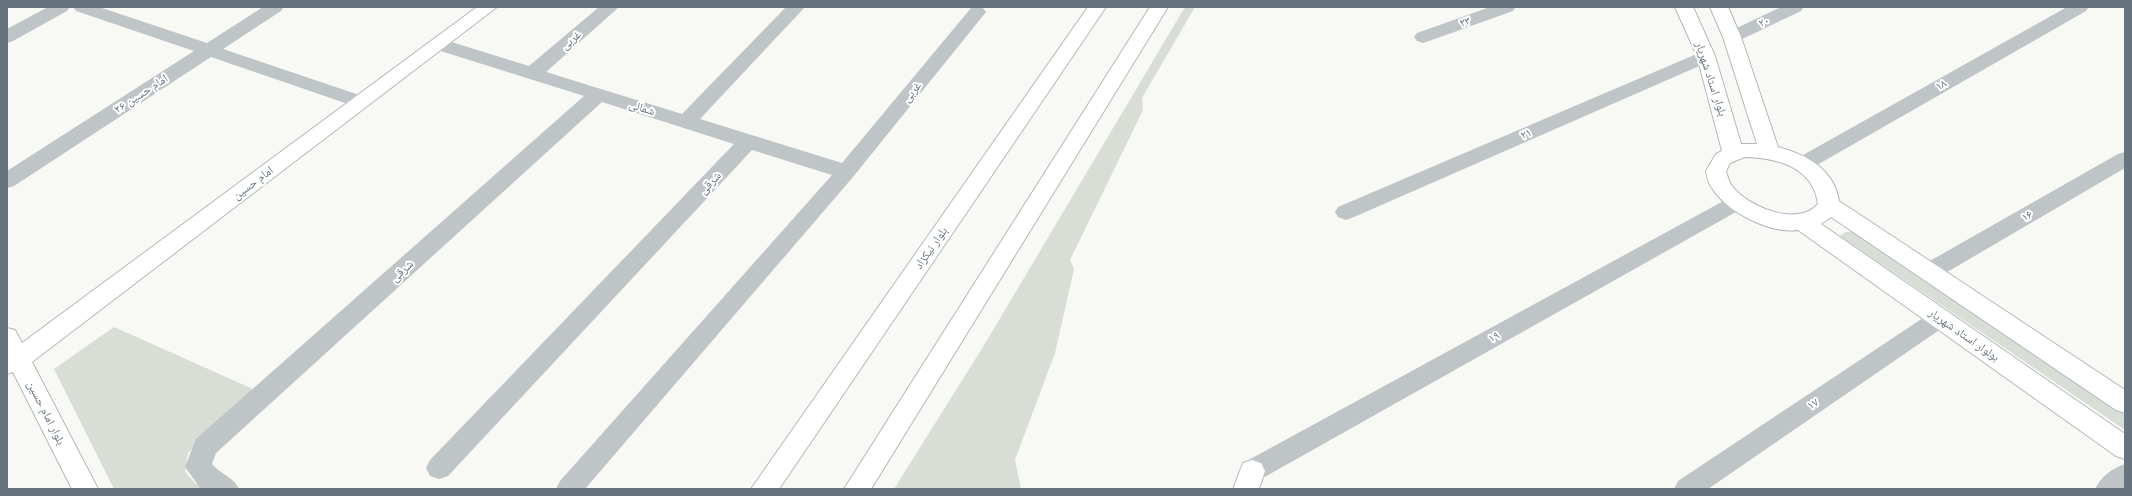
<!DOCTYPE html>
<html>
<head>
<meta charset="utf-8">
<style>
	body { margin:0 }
	#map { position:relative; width:2132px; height:496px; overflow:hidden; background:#f8f8f5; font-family:Raleway,sans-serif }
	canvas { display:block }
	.frame { position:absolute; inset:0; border:8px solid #65747e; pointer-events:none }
</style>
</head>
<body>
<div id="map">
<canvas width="2132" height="496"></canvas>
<div class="frame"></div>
</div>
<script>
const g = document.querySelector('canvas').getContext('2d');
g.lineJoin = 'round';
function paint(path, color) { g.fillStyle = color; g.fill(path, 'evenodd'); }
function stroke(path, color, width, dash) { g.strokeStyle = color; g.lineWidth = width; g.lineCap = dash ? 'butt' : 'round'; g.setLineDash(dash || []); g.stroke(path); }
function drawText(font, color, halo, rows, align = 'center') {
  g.font = font + ' Raleway,"Noto Naskh Arabic",sans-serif'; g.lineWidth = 4; g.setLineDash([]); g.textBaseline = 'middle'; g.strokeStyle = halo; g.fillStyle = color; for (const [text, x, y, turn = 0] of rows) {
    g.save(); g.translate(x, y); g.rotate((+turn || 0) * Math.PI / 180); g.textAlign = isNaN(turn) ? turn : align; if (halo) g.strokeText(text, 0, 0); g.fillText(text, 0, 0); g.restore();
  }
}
const green = new Path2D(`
	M1185 7H1195L1142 98 1143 110 1070 260 1074 269 1055 353 1015 460 1021 489H894L983 347Z
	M1845 232H1859L2125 413V430L1840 236Z
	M114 327 253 389 188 453 185 472 195 483 209 489H114L54 369Z`);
const street = new Path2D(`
	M48 7H70L67 11 13 41 7 43V29Z
	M73 7H99L207 43 263 7H284L281 11 223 49 368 98 371 102 368 106 361 108 354 106 211 57 14 186 7 188V171L194 51 76 11Z
	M599 7H619L546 72 682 114 786 7H805L700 119 842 163 971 8H983L986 12 853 177 585 489H556L560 481 832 175 752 150 448 476 439 479 430 476 426 468 430 460 734 144 602 102 216 453 212 464C220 474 234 477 239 489H201L185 467 196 439 584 96 431 48 429 44 431 40 438 38 445 40 529 66Z
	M1490 7H1516L1513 11 1429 41 1423 43 1417 41 1414 37 1417 33Z
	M1781 7H1804L1801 11 1738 41 1732 43 1726 41 1723 37 1726 33Z
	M2067 7H2089L2086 11 1810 169 1803 171 1796 169 1793 164 1796 159Z
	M1706 50 1713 52 1715 56 1713 60 1354 217 1346 220 1338 217 1335 212 1338 207Z
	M2125 152V168L1937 278 1929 280 1921 278 1918 272 1921 266 2118 154Z
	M1736 196 1743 198 1747 203 1743 208 1261 479 1252 482 1243 479 1239 471 1243 463 1729 198Z
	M1940 309 1948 312 1952 318 1948 324 1708 489H1674L1678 481 1932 312Z
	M2125 464V489H2095C2101 477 2112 468 2125 464Z`);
const secondary = new Path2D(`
	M477 7H497L32 362 98 489H72L13 372 7 374V328L15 330 22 343Z
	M1088 7H1106L779 489H751Z
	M1150 7H1168L871 489H844Z
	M1675 7H1693L1715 56 1741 144H1757L1723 37 1710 7H1728L1741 37 1778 147C1807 155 1834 169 1839 201L2125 390V413L2116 410 1831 217 1821 224 2125 434V459L2116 456 1798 230C1770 234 1727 212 1712 188 1708 183 1707 177 1706 171L1716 154 1722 151 1697 56ZM1745 157C1778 158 1813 167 1818 204 1798 228 1744 206 1730 183 1728 179 1727 174 1726 171L1730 163Z
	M1252 460 1261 463 1265 471 1259 489H1233L1243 463Z`);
const streetNames = [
	["۲۳",1465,22,-20],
	["۲۰",1764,22,-26],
	["غربی",571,40,-40],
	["بلوار استاد شهریار",1711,79,72],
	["۱۸",1941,85,-30],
	["غربی",912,92,-51],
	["امام حسین ۲۶",141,94,-33],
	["شمالی",642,108,18],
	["۲۱",1526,134,-23],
	["امام حسین",253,183,-37],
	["شرقی",710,183,-47],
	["۱۶",2027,216,-30],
	["بلوار نیکزاد",931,248,-55],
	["شرقی",402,271,-42],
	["بولوار استاد شهریار",1964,335,35],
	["۱۹",1494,337,-29],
	["۱۷",1813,404,-34],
	["بلوار امام حسین",46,413,63]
];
paint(green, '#d8ddd5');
stroke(secondary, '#b2b8bc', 2);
paint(street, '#bfc4c7');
paint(secondary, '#fff');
drawText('12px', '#65747e', '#fff', streetNames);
</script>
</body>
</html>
